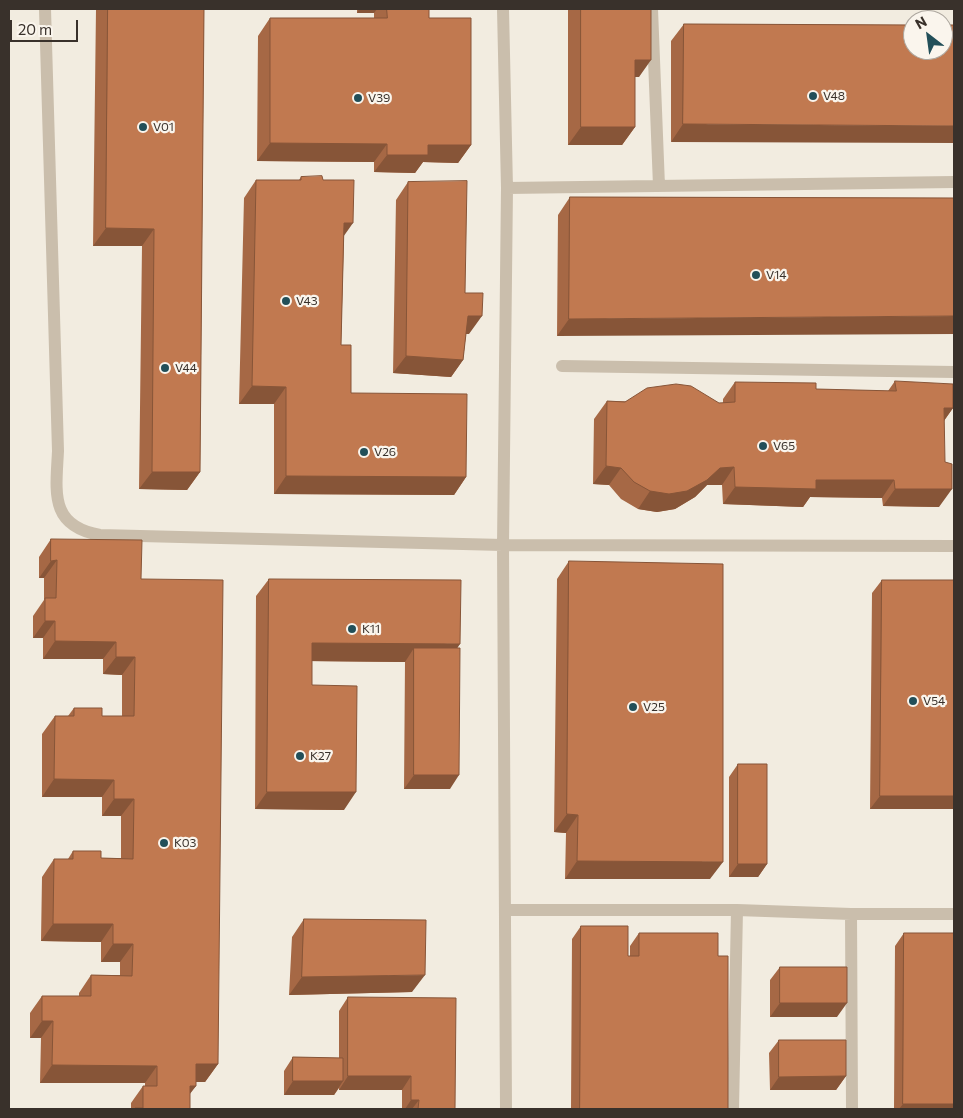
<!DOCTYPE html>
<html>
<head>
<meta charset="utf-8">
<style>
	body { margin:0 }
	#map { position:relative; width:963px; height:1118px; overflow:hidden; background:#f2ece0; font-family:Commissioner,sans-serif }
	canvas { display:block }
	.frame { position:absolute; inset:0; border:10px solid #39312b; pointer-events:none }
	.north { position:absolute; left:903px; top:10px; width:50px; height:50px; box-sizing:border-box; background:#faf5ed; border:1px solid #ada79f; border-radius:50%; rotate:330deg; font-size:14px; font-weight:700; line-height:20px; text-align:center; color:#39312b }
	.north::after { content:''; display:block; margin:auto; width:18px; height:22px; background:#224f59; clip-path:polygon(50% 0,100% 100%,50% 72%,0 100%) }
	.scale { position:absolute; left:10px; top:20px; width:68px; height:22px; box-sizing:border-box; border:2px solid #39312b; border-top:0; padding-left:6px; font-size:15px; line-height:18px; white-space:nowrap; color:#39312b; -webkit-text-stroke:4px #faf5ed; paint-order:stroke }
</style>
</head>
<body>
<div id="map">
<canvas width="963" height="1118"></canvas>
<div class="frame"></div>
<div class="north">N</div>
<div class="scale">20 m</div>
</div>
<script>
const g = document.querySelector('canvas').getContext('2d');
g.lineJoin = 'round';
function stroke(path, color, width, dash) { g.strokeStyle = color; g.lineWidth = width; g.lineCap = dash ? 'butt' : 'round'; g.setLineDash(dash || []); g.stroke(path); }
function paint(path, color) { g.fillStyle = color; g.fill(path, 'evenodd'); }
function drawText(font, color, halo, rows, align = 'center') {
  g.font = font + ' Commissioner,sans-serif'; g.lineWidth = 4.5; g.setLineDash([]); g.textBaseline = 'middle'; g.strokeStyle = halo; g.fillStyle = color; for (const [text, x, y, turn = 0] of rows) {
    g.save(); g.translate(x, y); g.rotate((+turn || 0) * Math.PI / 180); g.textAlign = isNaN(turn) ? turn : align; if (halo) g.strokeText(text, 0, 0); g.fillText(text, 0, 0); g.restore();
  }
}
const lane = new Path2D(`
	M45 9 58 451C56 492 49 526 100 535L503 545 954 546
	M503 9 507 188 503 545 506 1109
	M652 9 659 186
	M507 188 954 182
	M562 366 954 372
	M506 910H737L851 914H954
	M851 914 852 1109
	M733 1109 737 910`);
const wall = new Path2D(`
	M96 9H204L200 472 187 490 139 489 142 246H93Z
	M357 9H429V18L471 145 458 163 423 162 415 173 374 172V162L257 161 258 36 270 18H374V13H357Z
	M568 9H651L639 77H635V127L622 145H568Z
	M684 24 913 25 671 142V41Z
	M301 177 323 180 344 236 341 345 351 393 466 477 454 495 274 494V404H239L244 198 256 180H299Z
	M408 182 465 293 469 334H466L463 360 451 377 393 373 396 200Z
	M570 197 954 198 557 336 558 215Z
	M895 381 953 408 944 421 939 507 883 506 882 498 810 497 803 507 723 504 722 485H707L695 497 675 509 657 512 638 509 621 499 609 485 593 484 594 419 607 401 723 403V399L735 382 816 389 888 391Z
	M51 539 141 579 218 1064 205 1082H196V1086L190 1093V1109H131V1103L143 1086H145V1083H40L41 1038H30V1013L42 996H79V993L91 975H120V962H101V942L41 941 42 877 54 859H68L73 851 101 858H121V816H102V797H42V734L55 716H68L74 708 102 716H122V675L103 674V659H43V638H33V616L44 600V578H39V557Z
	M569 561 710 879H565L566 833 554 832 557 579Z
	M269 579 458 648 450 789H404L405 662 312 661V685L344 810 255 809 256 596Z
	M882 580 954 809H870L872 593Z
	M738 764 767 864 758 877H729V777Z
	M304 919 412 992 289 995 292 937Z
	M581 926 628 956H630V946L639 933 718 956 728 1109H571L572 939Z
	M904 933 954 1109H894L895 946Z
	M780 967 837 1017H770V980Z
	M348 997 455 1109H402V1090H339V1088L334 1095H284V1071L293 1057 339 1058V1011Z
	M779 1040 846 1076 836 1090H770L769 1053Z`);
const shadedWall = new Path2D(`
	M359 9H377L374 13H357Z
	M635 60H651L639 77H622Z
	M683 124 954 126V143L671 142Z
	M581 127H635L622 145H568Z
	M270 143 387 144 374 162 257 161Z
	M428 145H471L458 163 423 162 415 173 374 172 387 155Z
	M344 223H353L341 240Z
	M106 228 154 229 142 246H93Z
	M468 316H482L469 334H456Z
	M954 316V334L557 336 569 319Z
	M406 356 463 360 451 377 393 373Z
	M252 386 286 387 274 404H239Z
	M944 408H953L940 426Z
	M606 466 621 468 609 485 593 484Z
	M734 467 722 485H707L695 497 675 509 657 512 638 509 650 491 720 468Z
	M152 472H200L187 490 139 489Z
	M286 476 466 477 454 495 274 494Z
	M816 480H894L882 498 810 497 803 507 723 504 735 487Z
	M895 489H952L939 507 883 506Z
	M57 560 44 578H39L51 561Z
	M45 621H55L43 638H33Z
	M55 641 116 642 103 659H43Z
	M312 643 460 644 448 662 414 648 405 662 300 661Z
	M116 657H135L122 675 103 674Z
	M414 775H459L450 789H404Z
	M54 779 114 780 102 797H42Z
	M267 792H356L344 810 255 809Z
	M880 796H954V809H870Z
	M114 799H134L121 816H102Z
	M567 814 578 815 566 833 554 832Z
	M577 861 723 862 710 879H565Z
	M738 864H767L758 877H729Z
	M53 924H113L101 942 41 941Z
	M113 944H133L120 962H101Z
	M425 975 412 992 289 995 302 977Z
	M780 1003H847L837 1017H770Z
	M42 1021H53L41 1038H30Z
	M196 1064H218L205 1082H183Z
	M52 1065 157 1066 145 1083H40Z
	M348 1076H411L402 1090H339Z
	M846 1076 836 1090H770L779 1077Z
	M293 1081H343L334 1095H284Z
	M190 1086H196L183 1103Z
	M411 1100H419L412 1109H405Z
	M903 1104H954V1109H899Z`);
const building = new Path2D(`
	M108 9H204L200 472H152L154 229 106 228Z
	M387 9H429V18H471V145H428V155H387V144L270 143V18H387Z
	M581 9H651V60H635V127H581Z
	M684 24 913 25V50H943V25H954V126L683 124Z
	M322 176 323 180H354L353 223H344L341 345H351V393L467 394 466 477 286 476V387L252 386 256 180H301V177Z
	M467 181 465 293H483L482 316H468L463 360 406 356 408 182Z
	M570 197 954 198V316L569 319Z
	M895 381 953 384V408H944L945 462 952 464V489H895L894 480H816V489L735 487 734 467 720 468 707 480 687 491 669 494 650 491 634 482 621 468 606 466 607 401 625 402 647 388 676 384 691 386 719 403 735 402V382L816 383V389L896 391Z
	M51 539 142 540 141 579 223 580 218 1064H196V1086H190V1109H135V1108H143V1086H157V1066L52 1065 53 1021H42V996H91V975L132 976 133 944H113V924H53L54 859H73V851H101V858L133 859 134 799H114V780L54 779 55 716H74V708H102V716H134L135 657H116V642L55 641V621H45V598H56L57 560 51 561Z
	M569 561 723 564V862L577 861 578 815 567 814Z
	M269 579 461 580 460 644 312 643V685L357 686 356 792H267Z
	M882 580H954V796H880Z
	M414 648H460L459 775H414Z
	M738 764H767V864H738Z
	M304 919 426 920 425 975 302 977Z
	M581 926H628V956H639V933H718V956H728V1109H580Z
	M904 933H954V1104H903Z
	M780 967H847V1003H780Z
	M348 997 456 998 455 1109H418L419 1100H411V1076H348Z
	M779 1040H846V1076L779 1077Z
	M293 1057 343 1058V1081H293Z`);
const markers = [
	[813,96,5,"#224f59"],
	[358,98,5,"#224f59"],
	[143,127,5,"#224f59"],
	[756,275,5,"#224f59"],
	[286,301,5,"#224f59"],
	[165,368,5,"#224f59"],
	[763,446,5,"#224f59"],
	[364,452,5,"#224f59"],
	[352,629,5,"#224f59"],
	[913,701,5,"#224f59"],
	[633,707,5,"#224f59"],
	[300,756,5,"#224f59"],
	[164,843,5,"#224f59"]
];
const poiNames = [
	["V48",823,96],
	["V39",368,98],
	["V01",153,127],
	["V14",766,275],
	["V43",296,301],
	["V44",175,368],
	["V65",773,446],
	["V26",374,452],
	["K11",362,629],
	["V54",923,701],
	["V25",643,707],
	["K27",310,756],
	["K03",174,843]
];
stroke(lane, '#cabeac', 12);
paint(wall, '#a66845');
paint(shadedWall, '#875538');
paint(building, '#c17950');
stroke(building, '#875538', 1);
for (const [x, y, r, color] of markers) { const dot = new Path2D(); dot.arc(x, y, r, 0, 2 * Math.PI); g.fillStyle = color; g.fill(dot); stroke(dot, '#faf5ed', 2); }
drawText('12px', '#39312b', '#faf5ed', poiNames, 'left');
</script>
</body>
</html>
